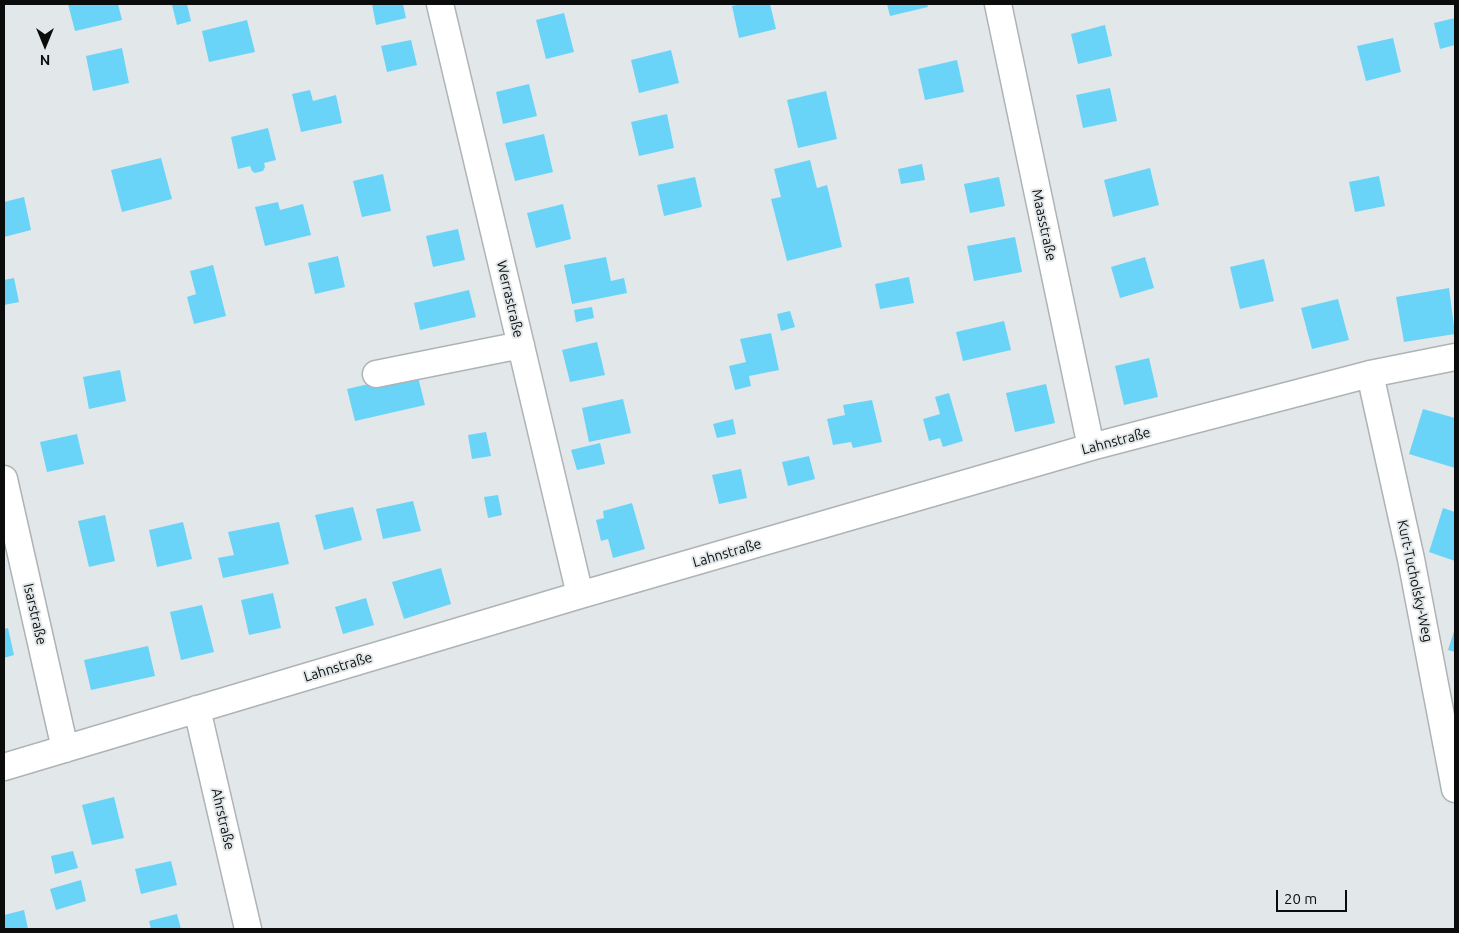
<!DOCTYPE html>
<html>
<head>
<meta charset="utf-8">
<style>
	body { margin:0 }
	#map { position:relative; width:1459px; height:933px; overflow:hidden; background:#e2e7e9; font-family:Ubuntu,sans-serif }
	canvas { display:block }
	.frame { position:absolute; inset:0; border:5px solid #0b0d0d; pointer-events:none }
	.north { position:absolute; left:20px; top:20px; width:50px; height:50px; -webkit-text-stroke:4px #e2e7e9; paint-order:stroke; rotate:180deg; font-size:14px; font-weight:700; line-height:20px; text-align:center; color:#0b0d0d }
	.north::after { content:''; display:block; margin:auto; width:18px; height:22px; background:#0b0d0d; clip-path:polygon(50% 0,100% 100%,50% 72%,0 100%) }
	.scale { position:absolute; left:1276px; top:890px; width:71px; height:22px; box-sizing:border-box; border:2px solid #0b0d0d; border-top:0; padding-left:6px; font-size:15px; line-height:18px; white-space:nowrap; color:#0b0d0d; -webkit-text-stroke:4px #e2e7e9; paint-order:stroke }
</style>
</head>
<body>
<div id="map">
<canvas width="1459" height="933"></canvas>
<div class="frame"></div>
<div class="north">N</div>
<div class="scale">20 m</div>
</div>
<script>
const g = document.querySelector('canvas').getContext('2d');
g.lineJoin = 'round';
function paint(path, color) { g.fillStyle = color; g.fill(path, 'evenodd'); }
function stroke(path, color, width, dash) { g.strokeStyle = color; g.lineWidth = width; g.lineCap = dash ? 'butt' : 'round'; g.setLineDash(dash || []); g.stroke(path); }
function drawText(font, color, halo, rows, align = 'center') {
  g.font = font + ' Ubuntu,sans-serif'; g.lineWidth = 4; g.setLineDash([]); g.textBaseline = 'middle'; g.strokeStyle = halo; g.fillStyle = color; for (const [text, x, y, turn = 0] of rows) {
    g.save(); g.translate(x, y); g.rotate((+turn || 0) * Math.PI / 180); g.textAlign = isNaN(turn) ? turn : align; if (halo) g.strokeText(text, 0, 0); g.fillText(text, 0, 0); g.restore();
  }
}
const building = new Path2D(`
	M68 4H118L122 20 75 31Z
	M178 4H187L191 21 177 25 172 5Z
	M372 4H403L406 18 376 25Z
	M741 4H770L776 29 739 38 732 6Z
	M887 4H927L928 7 890 16Z
	M564 13 574 52 546 59 536 20Z
	M1455 18V45L1440 49 1434 23Z
	M247 20 255 52 209 62 202 31Z
	M1105 25 1112 56 1078 64 1071 34Z
	M1393 38 1401 72 1366 81 1357 46Z
	M411 40 417 65 387 72 381 46Z
	M122 48 129 83 93 91 86 56Z
	M671 50 679 83 639 93 631 60Z
	M957 60 964 92 925 100 918 69Z
	M529 84 537 116 503 124 496 92Z
	M1110 88 1117 121 1083 128 1076 95Z
	M310 90 313 101 336 95 342 123 301 132 292 94Z
	M826 91 837 139 798 148 787 100Z
	M667 114 674 148 639 156 631 122Z
	M268 128 276 160 264 163 265 167 263 171 255 173 252 171 250 166 238 169 231 137Z
	M544 134 553 172 515 181 505 143Z
	M161 158 172 199 122 212 111 170Z
	M810 160 817 188 827 185 842 247 787 261 771 199 781 197 774 169Z
	M922 164 925 180 901 184 898 169Z
	M1150 168 1159 205 1113 217 1104 180Z
	M383 174 391 211 362 217 353 181Z
	M1379 176 1385 206 1355 212 1349 182Z
	M695 177 702 207 664 216 657 185Z
	M999 177 1005 206 970 213 964 184Z
	M24 197 31 230 4 237V202Z
	M278 202 280 210 303 204 311 235 265 246 255 207Z
	M563 204 571 239 536 248 527 213Z
	M458 229 465 260 433 267 426 236Z
	M1015 237 1022 272 974 281 967 246Z
	M338 256 345 287 315 294 308 263Z
	M606 257 611 281 624 278 627 293 572 304 564 265Z
	M1145 257 1154 288 1120 298 1111 267Z
	M1264 259 1274 301 1240 309 1230 267Z
	M213 265 226 316 194 324 187 297 196 294 190 271Z
	M909 277 914 303 880 309 875 284Z
	M14 278 19 302 4 305V280Z
	M1449 288 1455 334 1404 342 1396 297Z
	M469 290 476 317 420 330 414 303Z
	M1338 299 1349 340 1312 349 1301 308Z
	M592 307 594 318 576 322 574 310Z
	M790 311 795 327 781 331 777 314Z
	M1004 321 1011 350 963 361 956 332Z
	M771 333 779 370 749 376 751 386 735 390 729 366 746 362 740 339Z
	M597 342 605 375 570 382 562 350Z
	M1149 358 1158 397 1124 405 1115 366Z
	M120 370 126 401 89 409 83 377Z
	M417 373 425 405 355 421 347 389Z
	M1046 384 1055 423 1015 432 1006 393Z
	M949 393 963 441 943 447 940 438 929 441 923 419 940 414 935 397Z
	M623 399 631 433 589 442 582 408Z
	M872 400 882 442 853 448 851 442 833 445 827 419 845 415 843 405Z
	M1423 409 1455 418V468L1409 454Z
	M733 419 736 434 717 438 713 424Z
	M486 432 491 456 472 459 468 435Z
	M77 434 84 464 47 472 40 442Z
	M600 443 605 464 577 470 571 450Z
	M809 456 815 479 788 486 782 462Z
	M741 469 747 498 719 504 712 475Z
	M498 495 502 515 488 518 484 497Z
	M413 501 421 531 383 539 376 509Z
	M632 503 645 549 613 558 608 539 601 541 596 520 604 518 603 511Z
	M353 507 362 540 324 550 315 515Z
	M1443 508 1455 512V561L1429 552Z
	M105 515 115 561 89 567 78 521Z
	M183 522 192 559 157 567 149 530Z
	M279 522 289 564 223 578 218 558 234 555 228 532Z
	M441 568 451 604 404 619 392 582Z
	M273 593 281 628 249 635 241 600Z
	M366 598 374 625 343 634 335 607Z
	M202 605 214 652 181 660 170 612Z
	M8 628 14 655 4 658V629Z
	M1455 628V652L1448 650Z
	M148 646 155 676 91 690 84 660Z
	M114 797 124 838 92 845 82 805Z
	M73 851 78 868 55 874 51 856Z
	M171 861 177 885 141 894 135 869Z
	M81 880 86 901 56 910 50 889Z
	M24 910 28 929H4V915Z
	M177 914 181 929H151L149 921Z`);
const minor = new Path2D(`
	M440 4 580 595
	M998 4 1091 447
	M376 374 521 345
	M1370 374 1411 559 1455 789
	M4 479 65 749
	M197 709 248 929
	M4 767 580 595 1091 447 1370 374 1455 357`);
const streetNames = [
	["Maasstraße",1044,225,78],
	["Werrastraße",510,299,77],
	["Lahnstraße",1116,441,-15],
	["Lahnstraße",727,553,-16],
	["Kurt-Tucholsky-Weg",1415,581,78],
	["Isarstraße",35,614,77],
	["Lahnstraße",338,667,-17],
	["Ahrstraße",223,819,77]
];
paint(building, '#69d4f8');
stroke(minor, '#aeb3b5', 29);
stroke(minor, '#fff', 26);
drawText('14px', '#0b0d0d', '#e2e7e9', streetNames);
</script>
</body>
</html>
